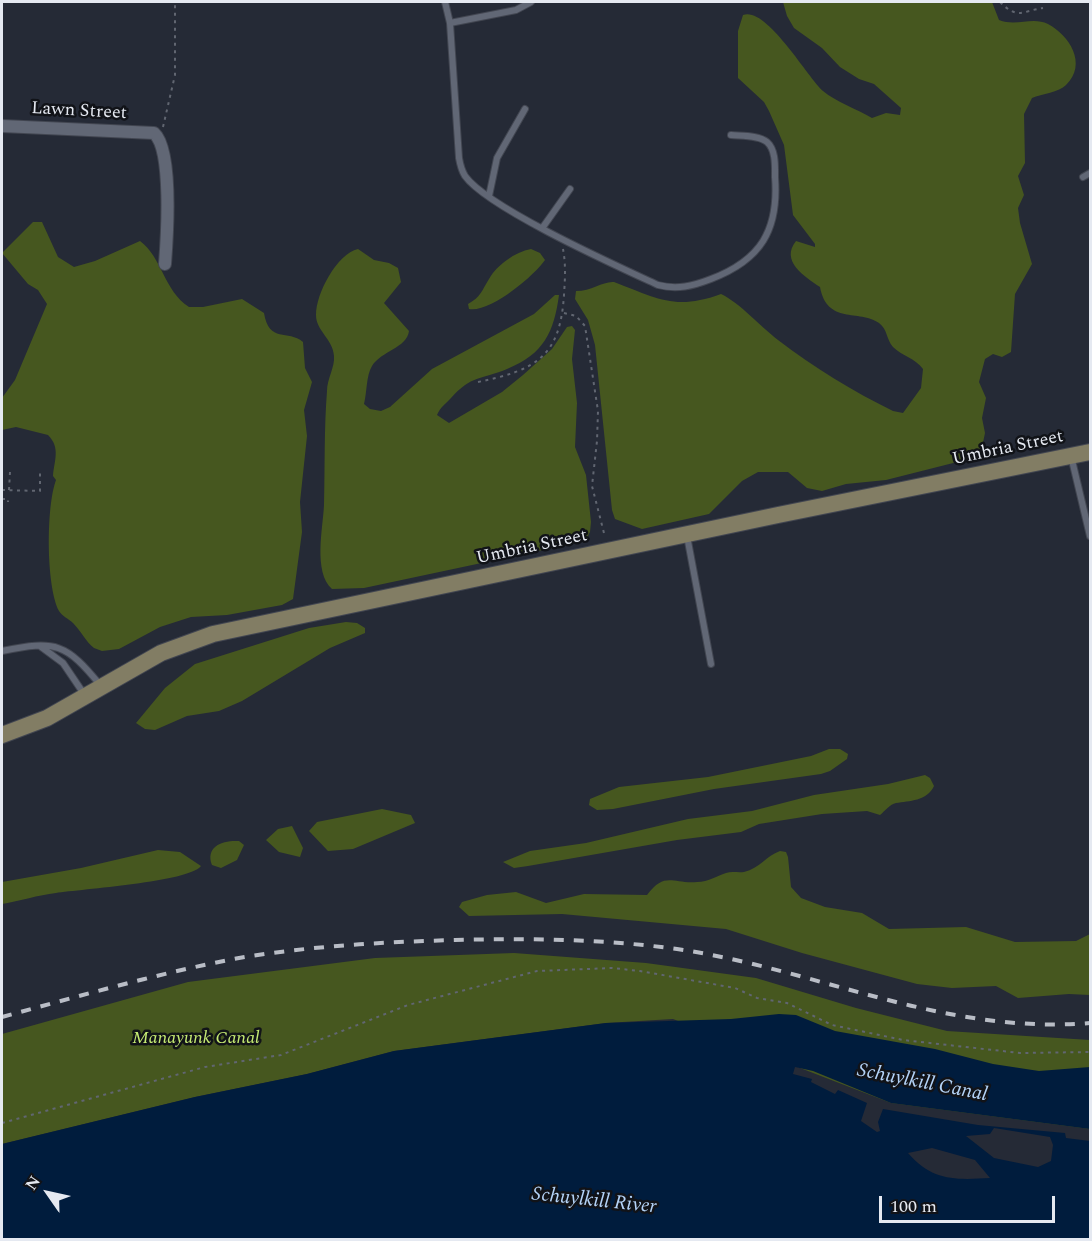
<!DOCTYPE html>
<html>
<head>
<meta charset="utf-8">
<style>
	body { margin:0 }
	#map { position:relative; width:1092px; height:1241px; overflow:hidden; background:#252a36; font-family:Spectral,serif }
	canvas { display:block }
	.frame { position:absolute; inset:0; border:3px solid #e5e9f1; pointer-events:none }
	.north { position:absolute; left:18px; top:1163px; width:60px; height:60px; -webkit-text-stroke:4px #111318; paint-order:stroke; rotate:304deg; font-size:16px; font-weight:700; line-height:24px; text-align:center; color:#e5e9f1 }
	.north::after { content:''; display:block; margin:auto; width:21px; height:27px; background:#e5e9f1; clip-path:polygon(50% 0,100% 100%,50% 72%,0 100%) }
	.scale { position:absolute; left:879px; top:1196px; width:176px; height:27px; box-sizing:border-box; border:3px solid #e5e9f1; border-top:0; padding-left:8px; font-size:18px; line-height:21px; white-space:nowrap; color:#e5e9f1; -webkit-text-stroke:4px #111318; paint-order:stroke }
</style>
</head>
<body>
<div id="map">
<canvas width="1092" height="1241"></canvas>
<div class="frame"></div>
<div class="north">N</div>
<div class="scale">100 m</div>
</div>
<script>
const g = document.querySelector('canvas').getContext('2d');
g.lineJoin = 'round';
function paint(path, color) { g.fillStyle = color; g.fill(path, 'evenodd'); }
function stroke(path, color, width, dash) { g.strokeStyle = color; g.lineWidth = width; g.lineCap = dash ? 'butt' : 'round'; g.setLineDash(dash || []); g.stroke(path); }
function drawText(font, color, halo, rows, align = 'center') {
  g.font = font + ' Spectral,serif'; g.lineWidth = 5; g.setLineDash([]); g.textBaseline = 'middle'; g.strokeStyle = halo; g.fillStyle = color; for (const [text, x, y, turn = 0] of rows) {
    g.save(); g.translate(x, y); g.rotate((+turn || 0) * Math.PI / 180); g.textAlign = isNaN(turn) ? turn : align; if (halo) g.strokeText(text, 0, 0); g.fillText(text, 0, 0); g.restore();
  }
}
const green = new Path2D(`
	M783 2H992L999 20C1017 27 1032 16 1048 24 1069 35 1088 64 1066 85 1059 92 1042 94 1032 98L1024 114 1025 163 1018 176 1024 195 1018 208 1020 223 1032 264 1015 294 1011 352 1002 357 993 354 985 359 979 382 986 398 982 418 985 433 981 452 969 459 886 480 846 484 822 491 807 488 788 472H758L742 481 709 514 642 529 615 519 612 510 595 345 588 320 575 299 576 291C592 291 603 281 614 282 656 298 675 311 721 294 740 303 760 326 778 340 813 367 854 392 893 411L903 413 921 388 923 369C915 358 902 356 893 347 886 339 888 330 879 323 859 309 827 325 820 287 804 276 780 261 796 241L815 247V244L793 215 784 145 769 111 764 102 738 78V31L743 15C766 6 806 75 823 91 836 102 857 109 872 118L886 113 900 115 901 108 874 84 859 79 840 67 822 48 794 28 787 16Z
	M33 222H42L58 257 74 267 95 261 140 241C162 257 164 291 189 307H203L242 299 264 313C269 344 288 329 303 342L305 368 312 382 304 410 307 436 300 502 302 532 293 599 282 605 227 615 191 617 160 627 119 649 102 651 94 648C86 642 81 631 73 623 69 619 62 616 59 611 46 586 46 507 56 480L53 476C54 461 61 448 48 435L16 427 2 430V398L15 380 47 304 38 290 28 284 2 253Z
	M358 249 374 260 389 263 398 268 401 282 384 303 409 331C407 348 381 351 372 366 366 376 367 393 364 404L370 409 381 411 390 407 432 369 534 314 555 295H559C554 332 544 354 507 369 480 380 472 375 451 398 445 405 441 406 437 415L449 423 502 392 523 375 552 349 567 327 572 326 575 330 572 359 577 403 575 447 586 475 591 522 590 532 585 541 364 588 332 589C313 572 323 528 324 505 325 467 324 429 327 391 327 379 335 367 334 356 333 339 316 331 316 315 316 293 337 254 358 249Z
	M531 249 540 253 545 260C534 276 490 313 469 309L468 304C481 297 482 290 489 279 497 265 515 252 531 249Z
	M346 622 357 623 365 628V633L330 648 242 701 219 711 187 716 155 730 145 729 136 723 165 688 195 664 309 628Z
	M829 749H840L848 754 847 759 830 771 821 774 714 789 613 809 597 810 589 805 590 799 619 787 708 777 811 756Z
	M925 775 930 778 934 786C927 801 909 801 896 803 890 804 885 811 880 815L867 811 822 814 759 824 741 832 677 840 528 866 514 868 503 862 530 851 586 843 688 819 752 811 814 795 888 784Z
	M382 809 411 815 415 823 353 849 328 851 309 831 317 822Z
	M292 826 303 848 300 857 279 852 266 840 278 829Z
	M239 841 244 845 237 860 221 868 212 865C205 846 223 840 239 841Z
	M158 850 180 852 201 866C189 882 81 889 56 893 38 895 20 901 2 904V882L81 868Z
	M780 851 786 852 788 857 791 887 801 898 825 907 862 913 889 929 966 927 1015 942 1076 941 1090 934V995L1069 994 1018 998 996 986 952 988 917 984 802 953 726 929 562 914 469 916 459 907 462 902 487 895 516 892 546 903 584 894 647 895C665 871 672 884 697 882 708 882 719 875 726 873 732 871 738 873 744 872 760 868 766 856 780 851Z
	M514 953 646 963 756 978 856 1008 947 1031 1090 1040V1129L891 1103 673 1019 606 1023 394 1051 307 1074 195 1097 2 1144V1034L188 982 375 958Z`);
const water = new Path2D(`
	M779 1014 796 1015 835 1031 935 1049 993 1064 1039 1071 1090 1067V1129L891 1103 813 1071 795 1067 793 1074 812 1079 811 1082 835 1094 838 1090 867 1103 861 1121 877 1132 880 1131 878 1122 883 1109 978 1125 1065 1133 1066 1138 1090 1141V1239H2V1144L195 1097 307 1074 394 1051 606 1023 731 1019ZM994 1128 1050 1137 1053 1145 1051 1161 1038 1167 994 1158 966 1136 990 1134ZM932 1148 975 1160 990 1178C955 1180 932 1181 908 1153Z`);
const path = new Path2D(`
	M1000 2C1018 20 1022 11 1043 8
	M163 127 175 75V2
	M564 313 576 316 585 326 598 411 597 441 592 486 605 537
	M478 382C536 370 560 357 564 295 565 279 566 265 563 249
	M2 490 40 491V471H38
	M9 490 10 472
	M2 499H8V502
	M2 1123 205 1067 281 1055 408 1005 537 971 612 968 640 971 735 988 757 998 787 1003 832 1025 903 1040 1020 1053 1090 1052`);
const service = new Path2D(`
	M445 2 450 23 459 158C460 164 462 171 465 176 488 208 617 266 658 285 677 290 693 286 711 279 761 260 779 230 775 177 775 166 776 150 767 142 759 135 741 136 731 135
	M450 23 516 10 531 2
	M1083 177 1090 173
	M489 196 497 158 525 109
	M543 227 570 189
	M1071 456 1090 536
	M687 536 711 664
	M40 646 63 663 84 694
	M2 651C56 640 66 643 101 686`);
const minor = new Path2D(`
	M2 126 154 133C173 150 167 238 165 264`);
const secondary = new Path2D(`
	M2 735 47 718 161 653 213 634 778 515 1090 452`);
const rail = new Path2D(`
	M2 1017C80 996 159 973 239 958 310 946 383 942 455 940 529 938 603 939 677 949 820 970 942 1035 1090 1023`);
const streetNames = [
	["Lawn Street",79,112,3],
	["Umbria Street",1008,449,-12],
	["Umbria Street",532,548,-12]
];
const parkNames = [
	["Manayunk Canal",196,1039]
];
const waterNames = [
	["Schuylkill Canal",922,1084,11],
	["Schuylkill River",594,1202,6]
];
paint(green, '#46571f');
paint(water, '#001c3d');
stroke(service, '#424651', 8);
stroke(minor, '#424651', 14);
stroke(secondary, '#424651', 18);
stroke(path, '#616671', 2, [3, 4.5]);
stroke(service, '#616775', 6);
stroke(minor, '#616775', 12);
stroke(secondary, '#827d64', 16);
stroke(rail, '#b9bdc6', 4, [10, 10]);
drawText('18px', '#e5e9f1', '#111318', streetNames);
drawText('italic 18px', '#c5ea73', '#111318', parkNames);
drawText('italic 20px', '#b4d3f7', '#111318', waterNames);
</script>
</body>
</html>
